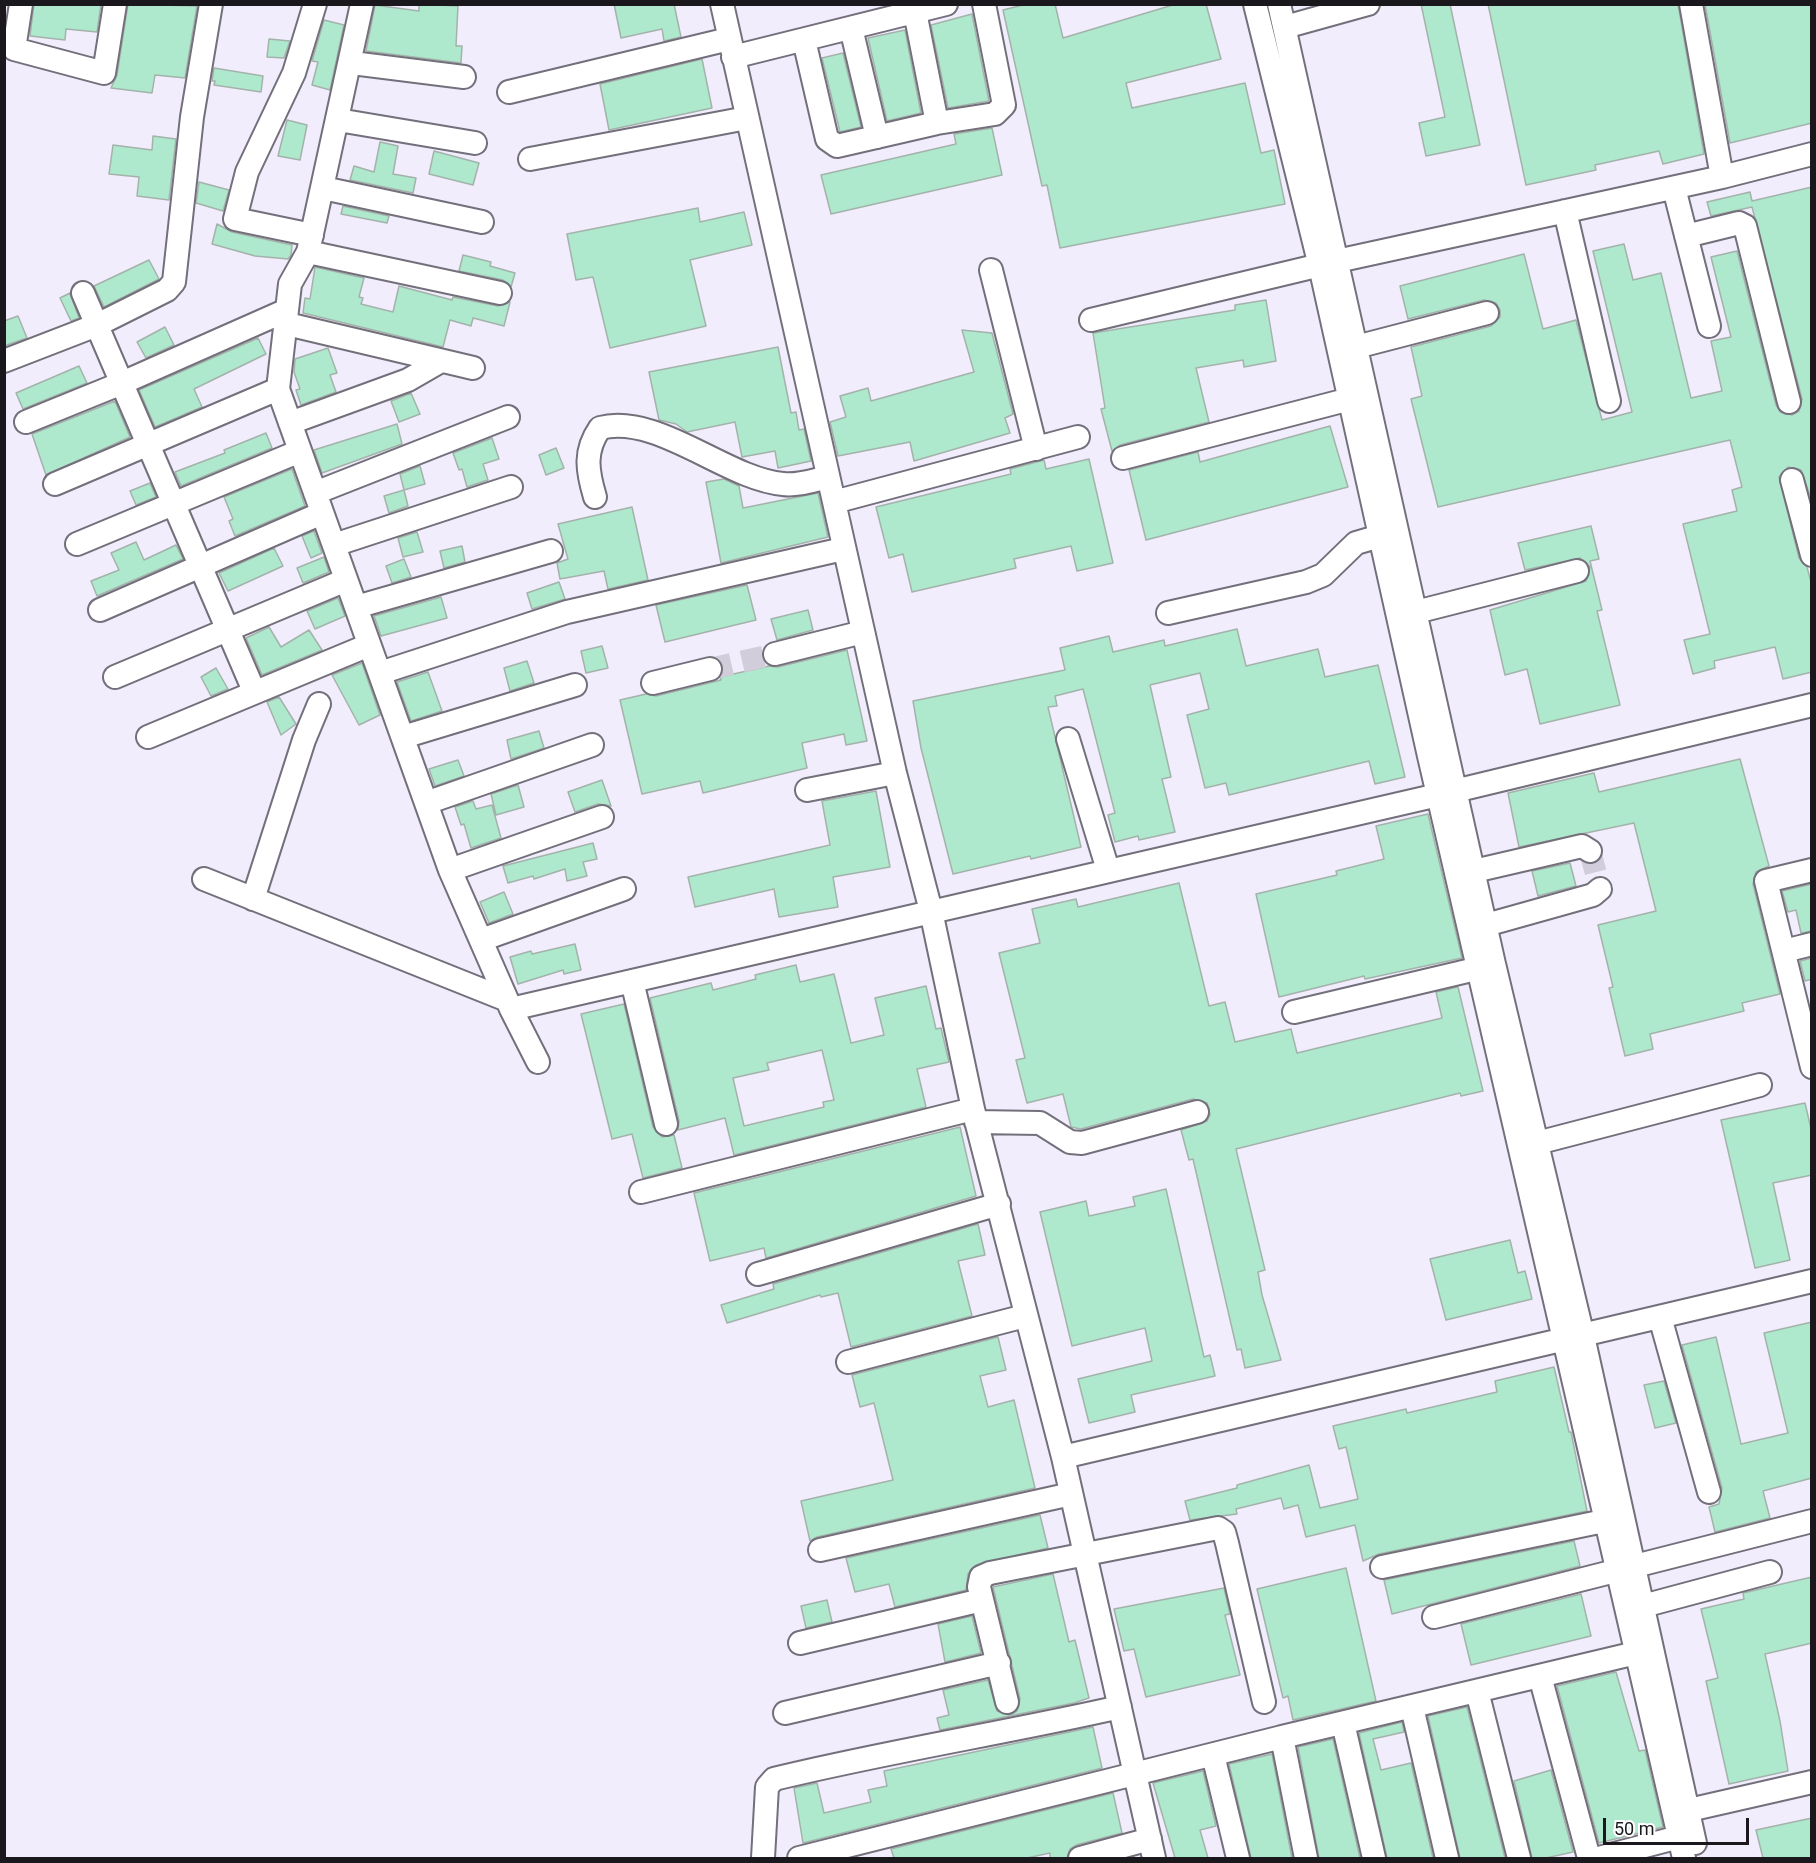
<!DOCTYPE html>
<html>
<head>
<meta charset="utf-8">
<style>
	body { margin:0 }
	#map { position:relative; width:1816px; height:1863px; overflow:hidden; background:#f2edfc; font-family:Roboto,sans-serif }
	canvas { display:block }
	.frame { position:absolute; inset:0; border:6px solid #1a181d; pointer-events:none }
	.scale { position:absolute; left:1603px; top:1818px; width:146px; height:27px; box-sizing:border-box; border:3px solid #1a181d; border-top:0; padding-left:8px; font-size:18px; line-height:21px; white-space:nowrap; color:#1a181d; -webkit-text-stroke:4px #fff; paint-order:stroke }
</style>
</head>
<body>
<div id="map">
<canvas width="1816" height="1863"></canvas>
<div class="frame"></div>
<div class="scale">50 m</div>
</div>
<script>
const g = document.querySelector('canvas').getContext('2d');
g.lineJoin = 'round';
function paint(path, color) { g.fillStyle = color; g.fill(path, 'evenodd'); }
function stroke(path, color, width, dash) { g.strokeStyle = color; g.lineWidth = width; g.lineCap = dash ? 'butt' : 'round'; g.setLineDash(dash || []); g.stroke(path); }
const building = new Path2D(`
	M34 4H101L97 32 66 29 65 40 30 36Z
	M128 4 197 6 185 78 155 75 152 93 111 88 117 75Z
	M419 4 458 6 456 46H462L461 63 366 51 375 5 419 11Z
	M614 4H674L681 37 664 41 662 29 621 38Z
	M1027 4H1055L1063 38 1176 4H1206L1221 59 1126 83 1132 108 1245 83 1261 153 1274 150 1285 204 1060 248 1047 185 1042 186 1003 10Z
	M1421 4H1450L1480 145 1426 156 1419 123 1445 117Z
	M1488 4H1678L1704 154 1663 164 1659 151 1595 165 1596 170 1526 185Z
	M1705 4H1812V123L1730 143Z
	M972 14 989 101 948 108 931 25Z
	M324 20 344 25 330 90 312 85 318 62 312 61Z
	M905 30 921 113 887 121 868 38Z
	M269 39 290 41 284 58 267 57Z
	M843 53 861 127 840 132 822 58Z
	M702 59 712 108 609 130 600 84Z
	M214 68 263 76 261 92 214 85 215 81H212Z
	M287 120 307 125 300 160 278 156Z
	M992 128 1002 175 831 214 821 175 956 144 954 134Z
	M153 136 176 139 169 200 137 196 139 177 109 174 113 145 152 150Z
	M380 142 398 146 393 174 416 178 413 193 350 180 354 166 374 172Z
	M434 151 479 163 473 185 429 174Z
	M199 182 229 190 223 211 196 203Z
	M1812 187V501L1801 470 1788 467 1779 477 1799 558 1807 567 1812 586V672L1783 679 1775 647 1714 661 1715 668 1693 674 1684 640 1710 634 1683 524 1737 511 1732 490 1742 487 1730 440 1438 507 1411 399 1422 396 1411 347 1491 326 1500 317V310L1496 303 1484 300 1408 319 1400 286 1524 254 1543 329 1576 320 1602 420 1632 412 1593 251 1624 244 1633 280 1661 273 1691 398 1722 391 1711 341 1731 337 1711 257 1737 251 1776 405 1780 412 1792 415 1799 411 1802 399 1752 207 1711 216 1707 202 1750 192 1752 201Z
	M343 206 389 216 387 223 341 214Z
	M698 208 700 222 744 212 752 245 690 260 706 326 610 348 593 277 576 280 567 234Z
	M217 224 232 232 292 245 291 255 288 259 255 256 212 244Z
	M463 255 491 262 490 266 515 273 511 287 503 280 459 271Z
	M149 260 159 279 104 307 94 286Z
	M315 267 364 278 359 297 363 298 361 304 393 312 399 286 452 300 453 297 498 306 510 302 504 326 473 318 471 326 450 320 443 347 303 313 305 298 310 299Z
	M70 293 79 318 71 321 60 298Z
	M1266 300 1276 361 1244 367 1243 360 1196 368 1209 422 1120 445 1112 451 1101 409 1105 408 1093 333 1235 310V305Z
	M18 316 27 338 4 346V321Z
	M165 327 174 345 146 358 137 342Z
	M962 330 992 333 1013 414 1005 418 1010 433 914 461 910 442 838 456 830 422 846 417 840 396 868 388 871 401 974 372Z
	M258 338 266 354 194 389 202 407 155 427 139 390Z
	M778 347 791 413 796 412 799 430 804 429 811 461 778 468 775 451 742 457 735 422 687 432 676 424 659 420 649 372Z
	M328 348 337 373 330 375 336 392 301 405 296 390 300 389 294 372 295 359Z
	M79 366 87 383 23 409 16 393Z
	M411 393 420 414 399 422 391 401Z
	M115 401 130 437 46 475 32 434Z
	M397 424 402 444 322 473 314 450Z
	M1330 426 1348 487 1146 540 1129 470 1198 452 1200 462Z
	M266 433 272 448 181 486 175 472 225 453 224 450Z
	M492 438 499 459 483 464 488 480 467 487 462 469 459 470 453 453Z
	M556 448 564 468 546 475 539 455Z
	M1089 459 1113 563 1077 571 1071 546 1014 559 1016 568 912 592 903 554 889 558 876 507 1011 474 1010 469 1044 460 1046 469Z
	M420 466 425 484 404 490 400 474Z
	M292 469 305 506 235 536 229 521 233 519 224 497Z
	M724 479 739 486 743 508 818 493 828 537 721 563 706 482Z
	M150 483 156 497 136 505 130 491Z
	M404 490 408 506 389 513 384 496Z
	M632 507 648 580 608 589 604 571 560 579 557 563 568 559 558 524Z
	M1591 526 1599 559 1590 561 1602 610 1597 611 1620 705 1540 724 1527 669 1505 675 1490 610 1586 581 1590 567 1580 558 1525 570 1518 543Z
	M314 531 322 553 311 558 302 536Z
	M417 532 423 552 403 557 398 538Z
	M136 542 144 560 176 545 183 559 97 596 91 581 119 570 111 553Z
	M462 546 465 562 444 568 440 551Z
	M274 548 283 566 228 591 219 573Z
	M324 557 329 572 303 583 297 568Z
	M404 559 411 577 392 583 386 566Z
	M559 582 565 599 532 609 527 593Z
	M747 585 756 620 665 642 656 605Z
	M441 597 447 618 381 636 374 616Z
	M338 598 345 616 315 629 307 611Z
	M808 610 813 630 777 640 771 619Z
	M269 627 281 647 309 630 322 650 262 675 246 638Z
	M1237 629 1246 666 1318 649 1325 677 1378 665 1405 777 1375 784 1369 761 1229 795 1226 783 1205 788 1187 715 1209 709 1200 673 1150 685 1171 777 1162 779 1175 832 1139 840 1138 836 1115 842 1108 815 1115 813 1083 689 1055 696 1057 706 1048 707 1081 847 1031 859 1030 856 953 874 921 748 913 701 1065 670 1060 648 1109 636 1113 652 1164 640 1165 646Z
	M602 646 608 668 586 673 581 651Z
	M847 650 867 741 846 745 844 734 802 743 807 768 703 793 700 781 642 794 620 700 646 694 656 696 721 680 720 677 769 666 778 667Z
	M527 661 534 683 510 691 504 668Z
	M362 663 380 715 359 725 332 675Z
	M216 668 228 689 211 696 201 677Z
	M428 672 442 711 411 721 397 682Z
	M279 697 296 724 281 735 267 702Z
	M539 731 544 748 511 759 507 740Z
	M1740 759 1769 866 1756 872 1753 884 1780 994 1742 1003 1744 1011 1650 1034 1653 1049 1625 1056 1609 988 1613 987 1598 925 1656 911 1634 823 1519 847 1508 793 1594 773 1599 792Z
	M458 760 464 776 435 786 429 769Z
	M602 780 611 806 598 804 575 812 568 792Z
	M518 785 524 807 496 815 491 794Z
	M876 791 890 867 833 877 838 907 779 917 774 889 695 907 688 877 830 845 822 801Z
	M473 801 476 809 492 805 501 838 471 848 464 824 461 825 455 807Z
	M1428 814 1462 958 1365 979 1364 976 1279 997 1256 894 1337 875 1336 871 1384 859 1376 826Z
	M593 843 597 859 583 862 587 876 567 881 565 869 534 879 533 876 508 883 503 866Z
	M1570 863 1576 886 1538 896 1532 871Z
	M1179 883 1209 1006 1225 1002 1235 1042 1291 1029 1297 1053 1442 1018 1436 992 1458 987 1483 1091 1461 1096 1460 1093 1236 1149 1265 1270 1258 1272 1262 1295 1281 1360 1245 1368 1241 1349 1237 1350 1193 1159 1189 1160 1181 1130 1207 1121 1210 1115 1207 1103 1193 1099 1081 1129 1071 1127 1063 1094 1027 1103 1016 1060 1025 1058 999 953 1040 943 1032 909 1076 899 1078 907Z
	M1812 884V931L1801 933 1796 910 1788 912 1782 891Z
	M504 892 513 914 489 923 480 902Z
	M575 944 581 970 564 974 563 970 518 984 510 957 531 951 532 954Z
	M1812 958V979L1805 981 1800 961Z
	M796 965 800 982 834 974 851 1043 884 1035 875 998 926 986 936 1029 941 1028 949 1062 917 1069 926 1107 734 1155 725 1118 678 1130 679 1121 650 998 711 983 713 990 756 979 755 975ZM822 1050 834 1100 823 1102 824 1107 744 1126 733 1078 769 1070 767 1063Z
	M624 1004 653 1127 662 1137 674 1135 682 1168 643 1178 632 1134 612 1139 581 1014Z
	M1805 1103 1812 1133V1175L1773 1183 1790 1260 1755 1268 1721 1120Z
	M960 1127 976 1196 766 1258 764 1248 710 1261 694 1193Z
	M1166 1189 1204 1357 1210 1355 1215 1376 1131 1395 1135 1412 1089 1423 1078 1379 1152 1361 1145 1328 1072 1346 1040 1212 1086 1201 1089 1216 1135 1206 1133 1197Z
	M978 1224 985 1255 958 1261 972 1316 851 1347 838 1293 821 1297 820 1295 727 1323 721 1305 774 1289 773 1284Z
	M1510 1240 1518 1273 1525 1271 1532 1299 1446 1320 1430 1259Z
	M1812 1322V1478L1763 1491 1770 1518 1715 1532 1709 1507 1719 1504 1722 1488 1682 1345 1716 1337 1741 1444 1788 1433 1764 1333Z
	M998 1337 1006 1370 980 1376 988 1407 1014 1400 1035 1488 817 1537 810 1541 801 1501 893 1480 874 1403 860 1407 852 1375Z
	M1554 1367 1569 1432H1571L1587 1511 1379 1554 1363 1561 1355 1525 1306 1537 1298 1505 1284 1509 1281 1498 1236 1509 1237 1514 1190 1520 1185 1501 1237 1488V1485L1309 1465 1320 1508 1358 1499 1346 1447 1339 1449 1333 1426 1406 1409 1407 1413 1497 1392 1495 1381Z
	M1664 1381 1676 1423 1655 1428 1644 1385Z
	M1040 1515 1048 1548 976 1565 968 1574 966 1590 895 1607 889 1584 855 1592 846 1558Z
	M1574 1541 1580 1566 1392 1614 1384 1580Z
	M1346 1568 1376 1701 1293 1720 1288 1696 1283 1698 1257 1589Z
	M1053 1574 1069 1642 1075 1640 1089 1698 1074 1703 940 1730 937 1718 949 1715 943 1690 988 1680 997 1711 1010 1715 1017 1711 1020 1699 993 1587Z
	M1812 1577V1643L1765 1654 1780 1721 1788 1771 1729 1784 1706 1681 1718 1678 1701 1609 1744 1599 1743 1593Z
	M1224 1588 1230 1614 1225 1615 1240 1675 1146 1697 1134 1649 1124 1651 1114 1609Z
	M1581 1594 1591 1636 1471 1665 1461 1624Z
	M827 1600 832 1622 806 1628 801 1606Z
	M972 1616 981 1653 945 1662 938 1624Z
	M1616 1672 1639 1751 1645 1750 1663 1827 1599 1843 1557 1686Z
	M1467 1707 1505 1858H1460L1428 1716Z
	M1402 1722 1404 1732 1373 1739 1381 1770 1411 1763 1433 1858H1387L1359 1733Z
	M1093 1727 1102 1768 803 1843 794 1788 817 1783 824 1813 871 1802 868 1790 887 1786 884 1771Z
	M1333 1739 1360 1858H1319L1298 1747Z
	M1272 1754 1292 1858H1251L1229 1764Z
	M1551 1770 1573 1852 1546 1858H1532L1514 1781Z
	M1203 1771 1216 1826 1200 1830 1208 1858H1175L1153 1783Z
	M1113 1793 1122 1833 1076 1845 1070 1849 1067 1858H1050V1853L1027 1858H894L891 1849Z
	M1812 1818V1858H1763L1756 1830Z`);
const minorTunnel = new Path2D(`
	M710 669 775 654
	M1590 851 1600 889`);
const minor = new Path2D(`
	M21 4 14 49 104 73 115 4
	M362 4 308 252 290 284 278 389 450 870 511 1009 538 1062
	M722 4 895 773 931 911 973 1109 1063 1457 1154 1858
	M1255 4 1320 266 1429 756 1684 1858
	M1279 4 1494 964 1583 1336 1695 1843
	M1691 4 1722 177
	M915 12 937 123
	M1285 27 1368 4
	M851 28 877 137
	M804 40 827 139 837 146 937 123 995 114 1004 105 984 4
	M733 57 946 4
	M352 63 464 77
	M509 92 729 39
	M338 120 475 143
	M530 159 747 118
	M323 188 482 222
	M1674 188 1709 326
	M1565 211 1609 401
	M312 235 235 219 247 172 294 73 315 4
	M1686 236 1739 223 1745 226 1789 402
	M308 252 500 293
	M991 270 1036 449
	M83 293 254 691
	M1091 320 1337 261 1722 177 1812 154
	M287 324 473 368
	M1356 347 1487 313
	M4 361 97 325 167 290 174 282 192 117 211 4
	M26 422 122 383 287 310
	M290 423 408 380 441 361
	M1123 458 1350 399
	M1792 480 1812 555
	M55 484 278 389
	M315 493 508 417
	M595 497C587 470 584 451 600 428 658 413 726 479 783 484 798 486 814 480 828 477
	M834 502 1078 437
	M77 544 300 451
	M334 545 511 487
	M356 607 551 551
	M100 610 322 513
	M1416 612 1577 571
	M1168 613 1306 582 1323 575 1356 543 1380 536
	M775 654 863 632
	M380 673 567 612 843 549
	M115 677 346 580
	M653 683 710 669
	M148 737 369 645
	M403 737 575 685
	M1068 739 1108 870
	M807 790 895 773
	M426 803 592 745
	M450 870 602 817
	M1812 870 1766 881 1812 1067
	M1474 871 1582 846 1590 851
	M204 879 507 1000
	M253 899 304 740 319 704
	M1486 925 1593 895 1600 889
	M481 940 624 889
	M1784 951 1812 944
	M632 981 666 1124
	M511 1009 1438 795 1812 705
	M1294 1012 1480 968
	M976 1122 1040 1123 1070 1142 1082 1143 1197 1112
	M1537 1143 1760 1085
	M641 1192 973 1109
	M758 1274 999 1204
	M1660 1317 1709 1492
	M848 1362 1025 1316
	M1063 1457 1812 1281
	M820 1550 1071 1494
	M1382 1567 1604 1521
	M1643 1606 1770 1572
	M1434 1617 1812 1521
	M800 1643 982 1600
	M1540 1676 1589 1858
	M1477 1691 1519 1858
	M1007 1702 979 1587 981 1577 990 1573 1218 1528 1224 1532 1227 1543 1264 1702
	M1412 1707 1447 1858
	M785 1713 999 1663
	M1343 1723 1374 1858
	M1282 1737 1636 1653
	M1213 1755 1238 1858
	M1689 1810 1812 1782
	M763 1858 767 1787 774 1779C889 1751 1005 1733 1120 1707
	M799 1858 1282 1737 1306 1858
	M1080 1858 1150 1839
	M1599 1858 1679 1837`);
paint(building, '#aee8cd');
stroke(building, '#a3b3ab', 1.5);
stroke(minorTunnel, '#d2cddb', 22, [22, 11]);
stroke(minor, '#736f7b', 26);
stroke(minor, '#fff', 22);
</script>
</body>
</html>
